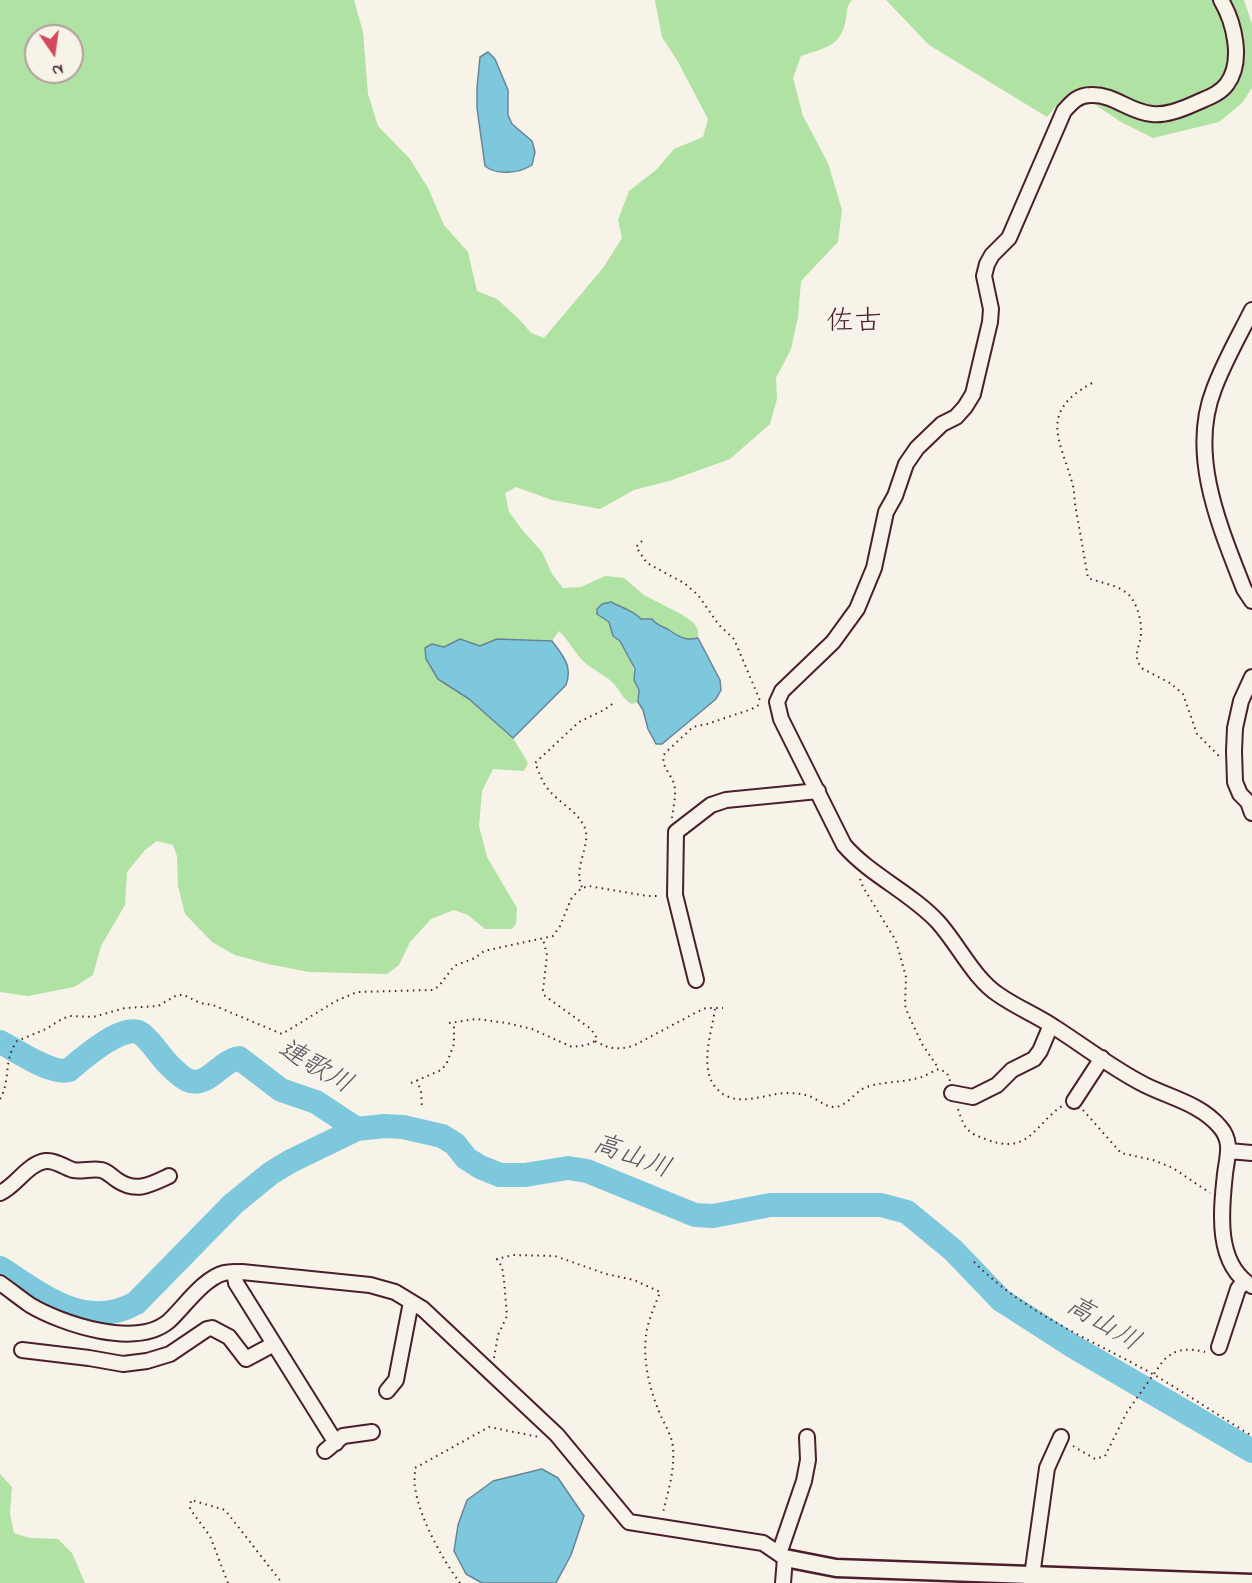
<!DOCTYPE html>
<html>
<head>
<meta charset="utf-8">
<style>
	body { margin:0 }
	#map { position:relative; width:1252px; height:1583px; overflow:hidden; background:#f7f3e8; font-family:"Indie Flower",sans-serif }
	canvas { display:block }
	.north { position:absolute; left:24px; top:24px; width:60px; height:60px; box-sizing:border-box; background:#f7f3e8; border:2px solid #b29e9c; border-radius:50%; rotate:167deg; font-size:16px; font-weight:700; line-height:24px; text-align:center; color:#4a1f2b }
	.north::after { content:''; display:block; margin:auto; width:21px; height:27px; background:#d1495b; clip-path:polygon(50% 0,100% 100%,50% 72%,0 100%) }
</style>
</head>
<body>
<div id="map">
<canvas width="1252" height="1583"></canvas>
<div class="north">N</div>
</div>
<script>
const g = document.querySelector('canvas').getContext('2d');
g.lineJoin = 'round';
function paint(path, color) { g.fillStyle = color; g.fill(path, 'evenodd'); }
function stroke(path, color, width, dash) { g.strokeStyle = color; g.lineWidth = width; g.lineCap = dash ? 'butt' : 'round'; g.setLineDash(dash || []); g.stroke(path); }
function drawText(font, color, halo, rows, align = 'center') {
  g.font = font + ' "Indie Flower","Klee One",sans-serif'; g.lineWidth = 6; g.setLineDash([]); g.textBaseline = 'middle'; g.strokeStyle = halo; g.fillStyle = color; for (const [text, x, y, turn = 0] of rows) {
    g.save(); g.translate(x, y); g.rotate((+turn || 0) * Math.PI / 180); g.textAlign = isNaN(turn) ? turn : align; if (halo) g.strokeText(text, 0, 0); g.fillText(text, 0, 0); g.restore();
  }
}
const green = new Path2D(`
	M0 0H354L363 32 368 94 378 126 410 159 428 188 444 225 468 252 477 291 497 299 520 320 531 333 544 338 603 268 622 238 618 220 629 191 656 170 674 149 703 137 708 119 677 60 662 37 655 0H852C847 5 847 11 846 18 842 47 824 48 801 56L793 78 803 116 828 163 842 210 838 242 801 281 798 317 791 349 776 378 777 399 770 424 730 459 669 481 634 490 600 509 552 500 516 487 505 493 509 512 524 532 542 552 552 574 563 588 581 587 605 576 624 578 644 595 681 614 694 623 698 630V638C686 641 679 637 669 630 663 626 657 626 651 619H641C633 610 622 608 611 602L602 604 597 609V614L609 622 613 636C629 646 640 684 638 702L632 704C622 699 620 690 613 683 604 674 591 669 582 660 574 651 568 640 559 631L552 641 497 639 480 646 460 639 444 647 432 645 438 679 469 699 513 738 528 763 524 771 493 769 482 791 479 826 487 857 517 908 516 924 512 929H485L468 915 454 910 431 919 410 942 399 965 387 974 309 972 268 964 235 955 212 942 185 914 178 886 177 856 173 845 157 841 145 850 127 872 125 905 101 946 93 975 74 987 28 996 0 992ZM36 36H72V72H36Z
	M886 0H1244L1252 24V88L1242 103 1219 122 1153 138 1121 122 1078 93 1062 99 1047 117 929 45Z
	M0 1474 12 1487 10 1514 14 1533 30 1538 58 1539 72 1553 85 1583H0Z`);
const water = new Path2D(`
	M488 52 495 59 508 90V115L512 124 532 141 535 152 532 165C520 173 497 176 485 166L477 108V88L480 57Z
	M611 602C622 608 633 610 641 619H652C657 626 663 626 669 630 679 637 686 641 698 638L720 680 721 690 716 699 662 744H656L648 729 643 710 638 702 639 690 634 680 635 669 620 641 613 636 609 622 597 614V609L602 604Z
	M460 639 480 646 497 639 552 641C563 656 573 666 566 685L513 738 469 699 438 679 426 659 425 648 432 644 444 647Z
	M542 1469 558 1478 584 1516 571 1555 556 1583H482L466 1574 454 1551 458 1525 467 1500 493 1481Z`);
const river = new Path2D(`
	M0 1042C18 1051 51 1075 69 1070 82 1059 123 1023 140 1033 149 1038 160 1056 168 1064 174 1070 183 1079 190 1081 209 1086 221 1061 239 1058L281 1090 316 1102 357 1129
	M0 1268C42 1294 84 1332 136 1303L233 1204 271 1173 291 1161 357 1129 384 1126 403 1127 442 1136 455 1144 466 1158 480 1167 500 1175H525L568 1168 587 1171 695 1215 713 1216 770 1205H881L907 1212 953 1250 1001 1300 1074 1347 1252 1451`);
const path = new Path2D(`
	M1092 383C1037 413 1061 440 1073 486 1075 494 1074 502 1076 510 1080 532 1084 555 1088 578 1101 583 1118 585 1128 594 1137 602 1142 622 1141 634 1140 648 1131 656 1143 669L1170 683 1183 694 1197 734 1218 755 1220 760
	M642 541 636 547 647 563 684 583 698 595 719 625 734 639 761 703
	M672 818C673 808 677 794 674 784 671 773 659 765 665 753L693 727 707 724 752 709 762 703
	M860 879 863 887 896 941 906 977 905 1005 908 1014 922 1044 939 1069
	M582 887C572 868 593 843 584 826 577 811 558 802 548 789 542 782 539 772 535 763L579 722 604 710 615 702
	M715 1009C712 1032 698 1069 717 1089 736 1109 763 1094 786 1093 797 1093 808 1094 817 1100 823 1103 827 1107 834 1107 846 1107 854 1093 864 1088 882 1081 900 1083 918 1078 925 1077 932 1071 939 1069L947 1073 950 1081
	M449 1023 476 1019 507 1023 532 1029 572 1047 587 1045 595 1041 596 1037 591 1029 545 996 543 990 547 955 543 939
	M595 1041C609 1049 617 1050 633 1046L697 1012 706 1008H723
	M417 1080 421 1092 422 1108
	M411 1083 439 1071 446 1065 454 1044V1023
	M0 1099C11 1080 3 1061 17 1041L46 1029 62 1019 70 1016 93 1017 125 1008 158 1006 177 995H184L200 1003 213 1005 282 1034 336 1001 357 992 433 990 439 986 454 966 475 958 484 951 553 936 560 926 572 897 582 888 589 886 648 896H660
	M958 1109C965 1130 966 1132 988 1140 1029 1155 1034 1125 1062 1106
	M1083 1110 1121 1153 1153 1160 1173 1168 1210 1193
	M974 1262C1025 1313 1089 1339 1151 1373 1185 1393 1218 1415 1252 1436
	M494 1358 498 1335 507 1316 504 1280 502 1267 497 1259 513 1255 555 1256 606 1274 634 1280 660 1292C655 1306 647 1322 646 1336 643 1360 649 1387 658 1409 663 1423 672 1434 673 1448 675 1470 668 1492 663 1512
	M1073 1446 1095 1459 1105 1456 1127 1412 1163 1361C1175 1348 1189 1348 1205 1352
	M228 1583 210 1536 190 1509 191 1500 225 1510 282 1583
	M460 1583C442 1559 419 1517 415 1487 414 1481 415 1474 415 1468L489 1427 539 1437`);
const minor = new Path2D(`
	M1221 0C1234 22 1244 61 1227 84 1220 94 1207 98 1196 103 1183 109 1166 116 1152 114 1129 112 1114 94 1091 95 1078 95 1072 102 1064 111L1009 238 992 255 987 264 984 276 991 309 990 322 973 394 965 407 956 417 942 424 917 448 906 464 895 496 886 512 874 568 857 609 833 642 782 691 777 702 781 719 844 845C871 876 910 892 938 922 958 944 974 979 999 995 1016 1007 1036 1015 1054 1027 1084 1046 1113 1069 1145 1085 1171 1098 1201 1104 1220 1127 1233 1142 1227 1157 1225 1174 1221 1211 1215 1264 1252 1286
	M1252 310C1239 336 1224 362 1214 389 1188 455 1220 527 1244 589L1252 601
	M1252 677 1241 701 1235 728 1234 751 1235 782 1240 794 1248 802 1252 813
	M696 980 675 895 676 832 711 805 726 800 818 791
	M952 1093 973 1097 997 1085 1012 1070 1034 1059 1040 1051 1051 1025
	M1074 1101 1102 1058
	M1229 1151 1252 1153
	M0 1193C16 1186 28 1163 46 1161 55 1160 64 1167 73 1170 82 1172 91 1168 101 1170 107 1171 111 1176 117 1180 136 1193 150 1185 169 1176
	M234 1272 236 1283 336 1443
	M0 1283C10 1290 20 1298 30 1305 62 1324 136 1349 169 1321 184 1307 204 1278 224 1273 229 1272 236 1272 242 1272L370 1285 395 1292 423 1309 557 1435 629 1522 763 1543 785 1558 783 1583
	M1219 1347 1238 1289 1244 1281
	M22 1350 89 1358 123 1364 147 1361 170 1354 207 1329 212 1328 229 1337 246 1359 274 1344
	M387 1391 396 1380 411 1302
	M325 1451 343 1436 372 1432
	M779 1554 804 1481 808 1460 807 1437
	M1031 1583 1047 1468 1061 1437`);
const tertiary = new Path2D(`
	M785 1558 836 1568 1252 1583`);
const waterNames = [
	["連歌川",314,1069,30],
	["高山川",631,1159,20],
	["高山川",1102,1326,31]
];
const quarterNames = [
	["佐古",854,324]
];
paint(green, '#b0e2a3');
paint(water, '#7dc8dd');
stroke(water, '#698496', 1.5);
stroke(river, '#7dc8dd', 24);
stroke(minor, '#4a1f2b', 18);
stroke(tertiary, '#4a1f2b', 21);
stroke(path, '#4a1f2b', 2, [1.5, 4.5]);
stroke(minor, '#f7f3e8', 14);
stroke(tertiary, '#f7f3e8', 16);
drawText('italic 27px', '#595260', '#f7f3e8', waterNames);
drawText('28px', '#4a1f2b', '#f7f3e8', quarterNames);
</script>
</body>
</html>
